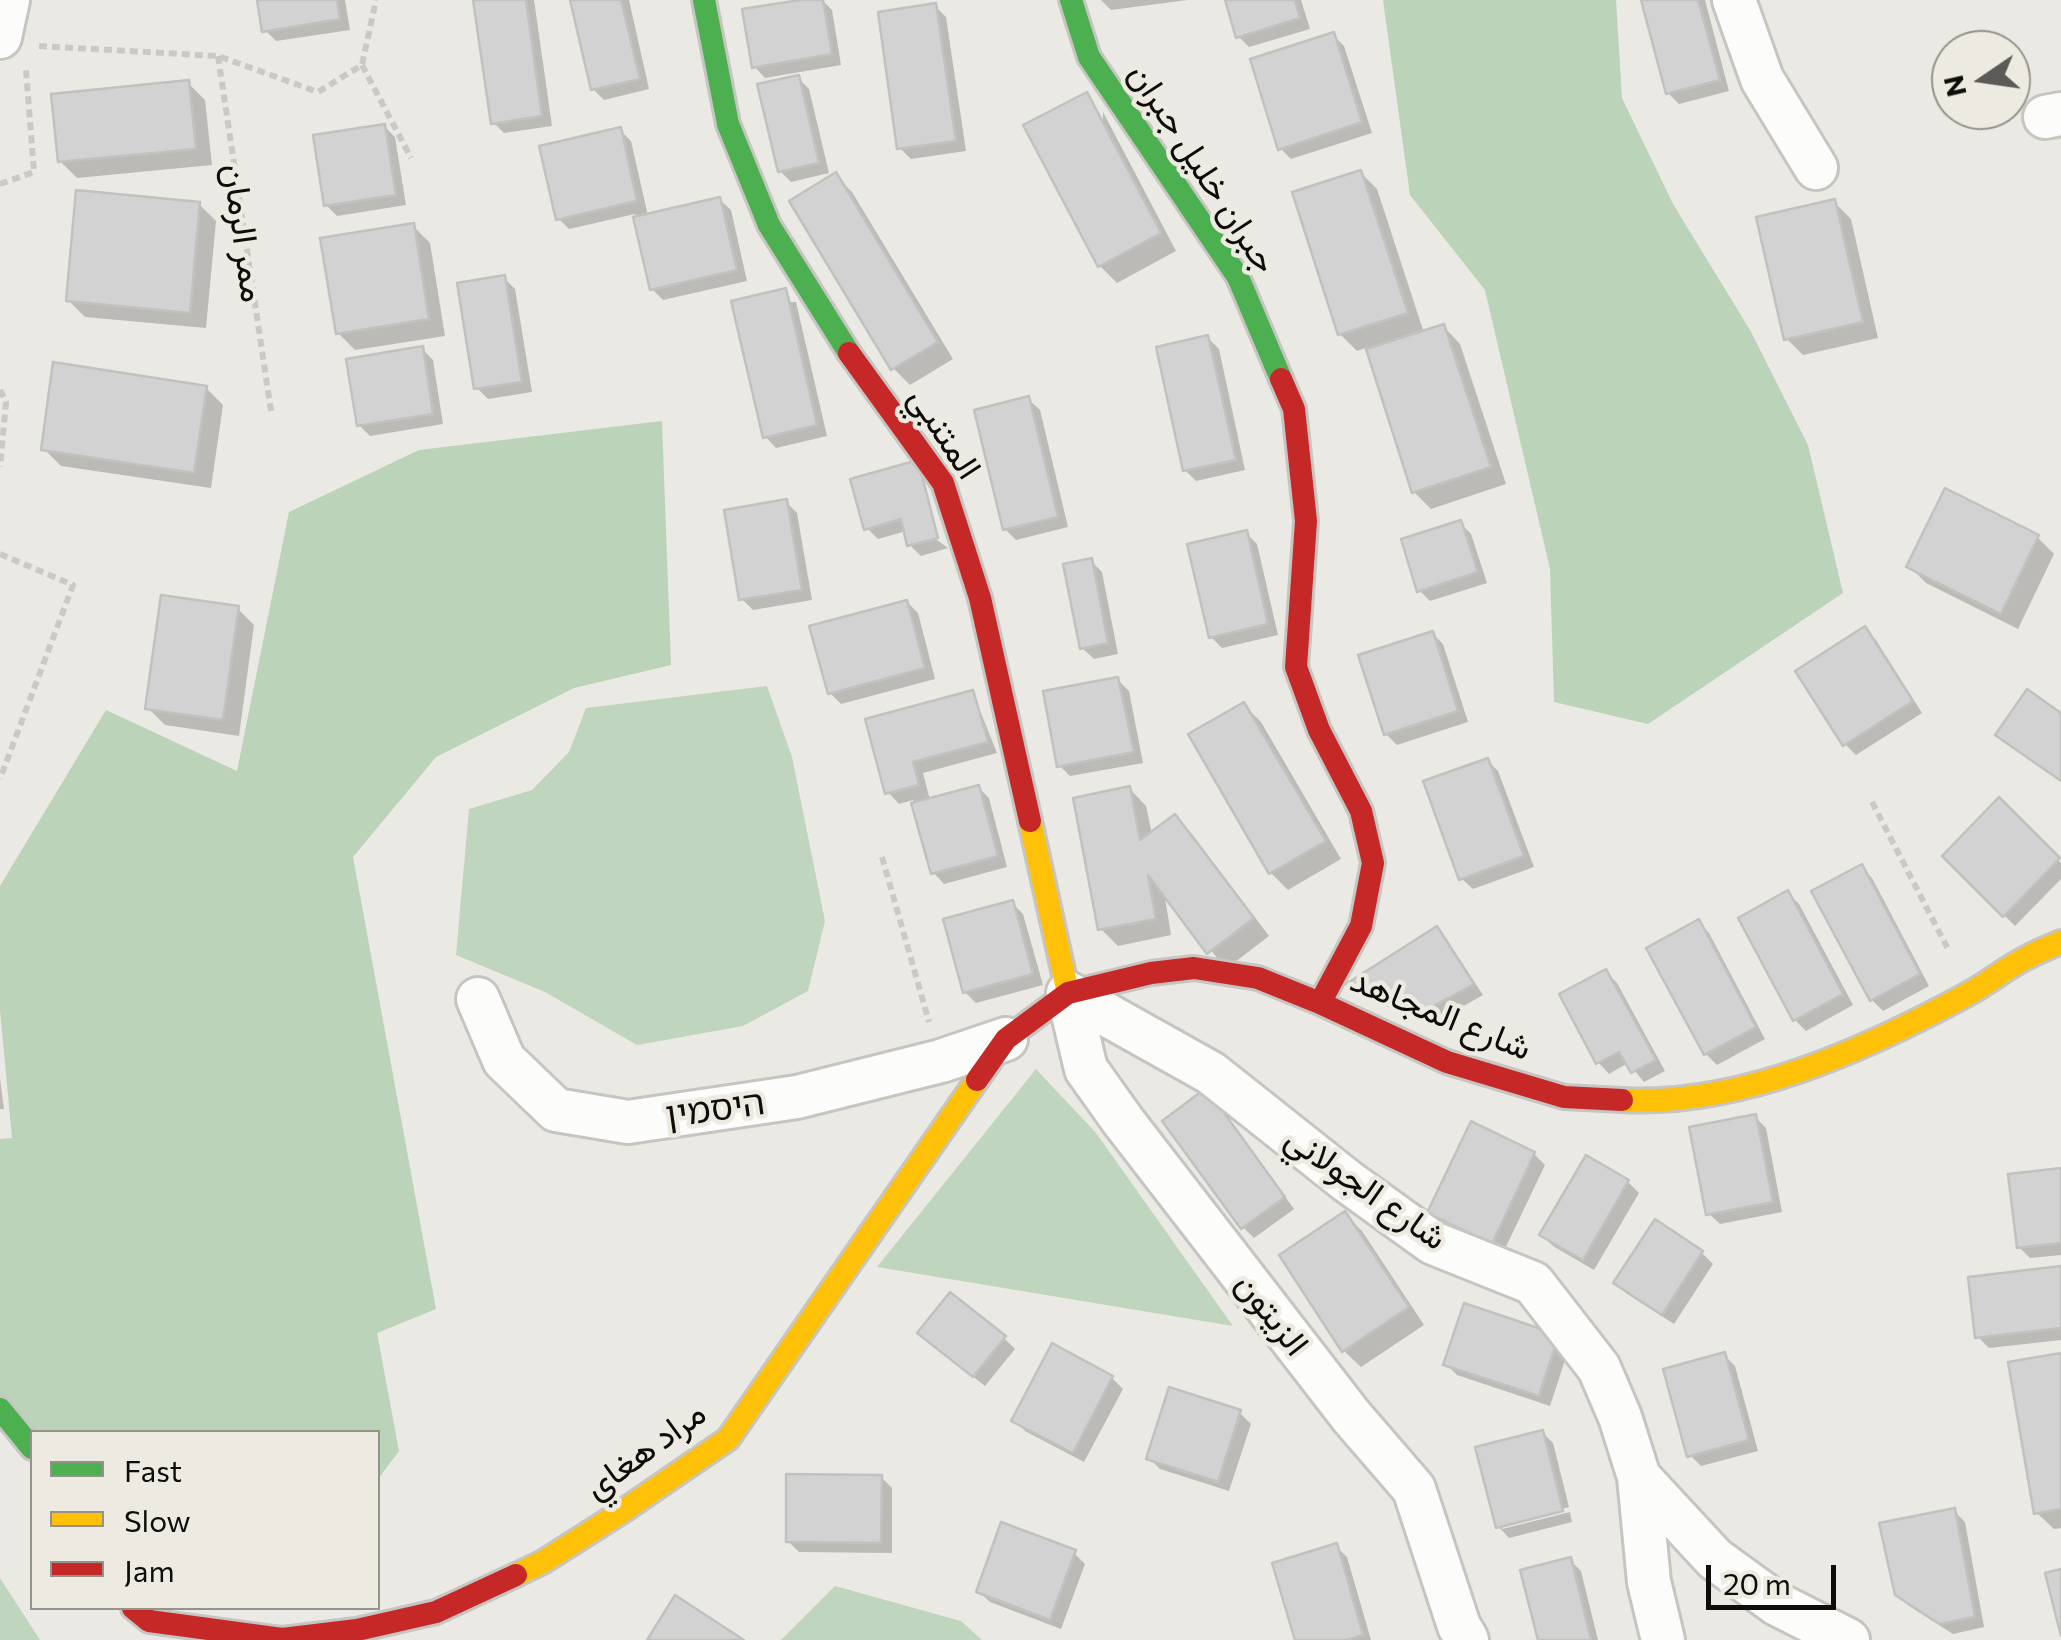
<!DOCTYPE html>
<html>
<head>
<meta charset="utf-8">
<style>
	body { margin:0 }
	#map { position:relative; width:2061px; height:1640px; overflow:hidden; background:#eae9e4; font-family:Commissioner,sans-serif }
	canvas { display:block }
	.legend { position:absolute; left:30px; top:1430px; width:350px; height:180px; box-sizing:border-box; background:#edeae1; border:2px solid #94928b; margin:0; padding:12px 18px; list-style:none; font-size:30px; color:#0e0d0a }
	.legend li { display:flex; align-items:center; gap:20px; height:50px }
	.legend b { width:50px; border:2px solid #94928b }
	.north { position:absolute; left:1931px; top:30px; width:100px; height:100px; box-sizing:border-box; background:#edeae1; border:2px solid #94928b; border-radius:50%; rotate:257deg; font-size:28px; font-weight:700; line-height:40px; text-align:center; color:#0e0d0a }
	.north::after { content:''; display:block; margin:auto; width:35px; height:45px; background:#5b5a56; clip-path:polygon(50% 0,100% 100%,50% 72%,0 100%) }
	.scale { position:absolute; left:1706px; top:1565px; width:130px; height:45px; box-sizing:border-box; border:5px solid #0e0d0a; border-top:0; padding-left:12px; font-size:30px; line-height:35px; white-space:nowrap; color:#0e0d0a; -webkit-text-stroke:8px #edeae1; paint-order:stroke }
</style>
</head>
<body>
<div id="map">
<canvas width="2061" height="1640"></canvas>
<ul class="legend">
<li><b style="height:12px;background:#4caf50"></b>Fast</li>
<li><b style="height:12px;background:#ffc107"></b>Slow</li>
<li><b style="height:12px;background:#c62828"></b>Jam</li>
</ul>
<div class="north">N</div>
<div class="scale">20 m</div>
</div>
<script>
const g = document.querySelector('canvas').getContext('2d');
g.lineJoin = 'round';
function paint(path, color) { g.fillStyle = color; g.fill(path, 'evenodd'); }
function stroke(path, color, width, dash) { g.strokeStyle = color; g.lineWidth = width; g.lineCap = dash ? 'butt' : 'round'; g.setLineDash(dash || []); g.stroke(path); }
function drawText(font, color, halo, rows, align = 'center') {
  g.font = font + ' Commissioner,Vazirmatn,"Noto Sans Hebrew",sans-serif'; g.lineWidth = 9; g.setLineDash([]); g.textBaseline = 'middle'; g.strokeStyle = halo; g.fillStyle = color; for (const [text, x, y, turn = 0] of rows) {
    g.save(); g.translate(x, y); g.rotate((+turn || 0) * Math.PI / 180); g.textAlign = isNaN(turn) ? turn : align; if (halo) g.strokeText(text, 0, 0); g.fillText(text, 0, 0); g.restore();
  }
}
const green = new Path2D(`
	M767 686 792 757 825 921 808 991 743 1026 637 1045 545 992 456 955 469 809 532 790 569 752 586 708Z
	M1036 1069 1096 1133 1233 1326 877 1267Z
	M0 1578 40 1640H0Z
	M835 1586 961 1621 982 1640H781Z`);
const forest = new Path2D(`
	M1383 0H1616L1622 98 1673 204 1750 330 1808 445 1843 593 1648 724 1554 702 1550 569 1485 290 1410 195Z
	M662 421 671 665 574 688 436 757 353 857 436 1309 377 1333 399 1451 378 1479V1432H32L0 1416V1139L12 1138 0 1010V886L106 710 237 771 289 512 419 450Z`);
const shadow = new Path2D(`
	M259 0H345L350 30 276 41 265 30Z
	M476 0H534L552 126 504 133 493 122Z
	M573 0H629L649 89 604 100 593 89Z
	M816 0H822L832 10 841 65 765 78 754 66Z
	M1101 0H1188L1111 10Z
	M1227 0H1301L1310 29 1249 47 1238 36Z
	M1644 0H1705L1729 91 1679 104 1668 93Z
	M935 6 946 17 966 151 911 159 900 148Z
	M1333 35 1344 46 1372 133 1291 159 1280 148Z
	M798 78 809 89 829 173 791 182 780 171Z
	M188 83 205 100 212 165 77 178 60 161Z
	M1103 112 1176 251 1117 283 1100 266Z
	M384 126 395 137 406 205 337 216 326 205Z
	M620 130 631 141 648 216 719 199 731 210 747 281 663 300 652 289 635 214 569 229 558 218Z
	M1361 173 1377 189 1424 333 1444 327 1460 344 1506 484 1431 509 1414 492 1368 347 1357 351 1340 334Z
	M836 176 852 192 953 359 910 385 893 368Z
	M1834 202 1851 219 1878 338 1803 355 1786 338Z
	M199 204 216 221 206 328 85 317 68 300Z
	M413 226 430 243 445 336 355 350 338 333Z
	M504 278 515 289 532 392 488 399 477 388Z
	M796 302 827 436 776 448 765 436 734 303Z
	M1208 338 1219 349 1245 470 1196 481 1185 470Z
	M422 349 433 360 443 424 370 436 359 425Z
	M206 388 223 405 211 488 61 466 44 449Z
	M1028 399 1040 410 1068 527 1016 540 1005 529Z
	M854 480 948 548 921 556 910 545 906 531 878 539 867 528Z
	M786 502 797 513 812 600 753 610 742 599Z
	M1460 523 1471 534 1487 583 1430 601 1419 590Z
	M1246 533 1257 544 1278 635 1222 648 1211 637Z
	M2037 537 2054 554 2018 629 1926 583 1909 566Z
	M1091 561 1102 572 1118 654 1094 659 1082 648Z
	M907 602 918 613 935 679 841 704 830 693Z
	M237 608 254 625 239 736 165 725 148 708Z
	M1865 629 1876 640 1922 713 1856 755 1845 744Z
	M1432 633 1443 644 1468 722 1397 745 1386 734Z
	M1118 680 1129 691 1143 763 1070 776 1059 765Z
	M973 693 997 753 923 773 930 800 978 787 989 798 1007 867 944 884 933 872 913 800 899 804 888 792 868 721Z
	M1244 705 1261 722 1341 859 1288 890 1271 873Z
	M1487 760 1498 771 1534 867 1473 889 1461 878Z
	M1130 789 1146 806 1152 834 1175 817 1192 834 1269 936 1226 969 1164 892 1171 935 1118 946 1101 929Z
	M1999 801 2061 863V879L2015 926 1945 856Z
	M1861 867 1872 878 1929 986 1883 1011 1872 1000 1815 892Z
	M1788 893 1799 904 1853 1005 1806 1031 1795 1020Z
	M1012 903 1023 914 1043 985 976 1003 965 992Z
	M1698 922 1709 933 1765 1039 1717 1065 1706 1054Z
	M1436 929 1447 940 1483 995 1430 1025 1360 995 1350 985Z
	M1606 972 1617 983 1665 1071 1644 1082 1628 1063 1609 1074 1598 1062Z
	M0 1078 4 1109H0Z
	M1217 1103 1294 1209 1254 1238 1243 1227Z
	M1755 1117 1766 1128 1782 1212 1720 1224 1708 1213Z
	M1534 1154 1545 1165 1503 1253 1441 1223 1430 1212Z
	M1587 1158 1628 1182 1639 1193 1594 1270 1553 1246 1542 1235Z
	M2061 1170V1255L2030 1258 2019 1247Z
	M1345 1214 1362 1231 1424 1325 1361 1367 1344 1351 1282 1256Z
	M1702 1253 1713 1264 1674 1324 1627 1294 1616 1283Z
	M2061 1268V1340L1989 1348 1978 1337Z
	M1466 1306 1569 1348 1550 1406 1457 1375 1446 1364Z
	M1004 1338 1015 1349 985 1386 932 1344Z
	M1724 1355 1735 1366 1758 1451 1701 1466 1690 1455Z
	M2061 1356V1528L2054 1529 2037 1513Z
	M1112 1378 1123 1389 1084 1462 1025 1431 1014 1420Z
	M1240 1413 1251 1424 1229 1491 1160 1469 1149 1458Z
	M1542 1432 1553 1443 1569 1507 1502 1524V1529L1570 1512 1572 1522 1509 1538 1498 1526Z
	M881 1477 892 1488V1553L799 1552 788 1541Z
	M1954 1511 1965 1522 1984 1627 1953 1634 1909 1606 1897 1594Z
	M1336 1546 1347 1557 1371 1640H1297Z
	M1074 1553 1085 1564 1061 1629 990 1602 978 1591Z
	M1570 1560 1581 1571 1598 1640H1540Z`);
const building = new Path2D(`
	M257 0H337L340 19 262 32Z
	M473 0H526L542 116 491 124Z
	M570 0H621L640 79 591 90Z
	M800 0H823L832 54 752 68 742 9Z
	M1225 0H1295L1300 18 1236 38Z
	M1641 0H1698L1720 80 1666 94Z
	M936 3 956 141 897 149 878 12Z
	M1334 32 1362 122 1278 150 1250 59Z
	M799 75 819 163 778 172 757 84Z
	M189 80 196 149 58 162 51 94Z
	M1087 92 1161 233 1098 267 1023 125Z
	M385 124 396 195 324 206 313 135Z
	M621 127 637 201 556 220 539 146Z
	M1361 170 1408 313 1338 335 1292 192Z
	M836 172 938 342 891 370 789 201Z
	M76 190 200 202 190 313 66 301Z
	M720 197 737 270 650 290 633 217Z
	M1835 199 1863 322 1784 340 1756 217Z
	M414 223 429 319 336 334 320 238Z
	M505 275 522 382 474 389 457 283Z
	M786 288 817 425 763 438 731 301Z
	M1444 324 1491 467 1412 493 1366 349Z
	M1208 335 1236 460 1183 471 1156 347Z
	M423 346 433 414 357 426 346 359Z
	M53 362 207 386 194 473 41 450Z
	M1029 396 1058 517 1003 530 974 410Z
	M918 460 938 538 907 546 901 519 864 530 850 479Z
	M1945 488 2039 535 2001 614 1906 567Z
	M787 499 802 590 739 600 724 510Z
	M1461 520 1478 572 1417 592 1401 539Z
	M1247 530 1268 624 1209 638 1187 544Z
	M1092 558 1108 643 1080 649 1063 564Z
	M161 595 239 606 223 720 145 709Z
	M907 600 925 668 828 694 809 626Z
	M1865 626 1913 701 1843 746 1795 671Z
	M1433 631 1458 711 1384 735 1358 655Z
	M1118 677 1134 752 1057 767 1043 691Z
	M2027 689 2061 713V781L1995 735Z
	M973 690 988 742 913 762 919 785 885 794 865 719Z
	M1244 702 1326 841 1269 874 1188 734Z
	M1488 758 1524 856 1459 880 1423 781Z
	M979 785 998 856 931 874 911 803Z
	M1130 786 1140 840 1175 814 1254 918 1207 954 1148 875 1156 919 1098 930 1073 798Z
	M1999 797 2060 858 2003 917 1942 856Z
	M1862 864 1920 974 1870 1001 1811 891Z
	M1788 890 1843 994 1793 1021 1738 918Z
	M1013 900 1033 974 963 993 943 919Z
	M1699 919 1756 1027 1704 1055 1646 948Z
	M1437 926 1474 984 1417 1015 1346 984Z
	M1606 969 1656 1060 1631 1073 1619 1052 1596 1064 1559 994Z
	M1206 1088 1285 1197 1241 1229 1162 1121Z
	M1756 1114 1773 1202 1706 1215 1689 1127Z
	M1471 1121 1535 1152 1492 1244 1427 1213Z
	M1586 1155 1629 1180 1583 1260 1539 1235Z
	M2061 1168V1243L2017 1248 2008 1174Z
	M1345 1211 1409 1307 1342 1352 1279 1255Z
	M1655 1219 1703 1251 1662 1315 1613 1283Z
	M2061 1266V1328L1975 1338 1968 1277Z
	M950 1292 1006 1336 973 1377 917 1333Z
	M1464 1303 1559 1335 1539 1396 1443 1365Z
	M1052 1343 1113 1376 1073 1453 1011 1421Z
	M1725 1352 1749 1440 1687 1457 1663 1369Z
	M2061 1353V1509L2034 1514 2008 1362Z
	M1169 1387 1241 1410 1218 1482 1146 1459Z
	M1543 1430 1563 1511 1496 1528 1475 1447Z
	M786 1474 882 1475 881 1543 786 1542Z
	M1955 1508 1975 1617 1940 1624 1895 1595 1879 1523Z
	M1001 1522 1076 1550 1050 1620 976 1592Z
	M1337 1543 1363 1635 1347 1640H1295L1272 1563Z
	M1571 1557 1591 1640H1538L1520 1570Z
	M2061 1569V1636L2045 1573Z
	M675 1595 744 1640H647Z`);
const path = new Path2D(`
	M39 46 218 56 318 92 362 65 376 0
	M218 56 271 411
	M362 65 411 158
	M0 184 34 172 26 70
	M0 390 6 402 0 467
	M0 554 73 585 0 779
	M1872 802 1949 951
	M882 857 929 1022`);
const street = new Path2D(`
	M1734 0 1762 79 1816 168
	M0 37 8 0
	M2045 117 2061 114
	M1068 993 1211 1073 1347 1181 1433 1243 1533 1283 1599 1368 1620 1417 1639 1477 1649 1582 1663 1640
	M1068 993 1086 1069 1123 1121 1351 1416 1414 1489 1459 1626 1467 1640
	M478 999 504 1060 556 1110 628 1122 797 1097 941 1061 1006 1039
	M1639 1477 1715 1559 1777 1604 1848 1640`);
const fast = new Path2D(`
	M704 0 728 124 769 225 849 353
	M1071 0 1089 57 1238 277 1281 379
	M0 1409 32 1448`);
const slow = new Path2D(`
	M1030 821 1068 993
	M1622 1100C1739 1107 1867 1049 1968 994 1988 983 2006 968 2026 958 2037 952 2049 947 2061 942
	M516 1575 543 1562 623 1511 728 1439 977 1080`);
const jam = new Path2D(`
	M849 353 943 483 980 598 1030 821
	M1281 379 1294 409 1306 521 1296 667 1319 730 1361 811 1373 863 1361 926 1320 1003
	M977 1080 1006 1039 1068 993 1151 973 1194 968 1258 978 1320 1003 1447 1062 1564 1097 1622 1100
	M133 1608 149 1621 282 1639 357 1630 436 1612 516 1575`);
const streetNames = [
	["جبران خليل جبران",1203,168,57],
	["ممر الرمان",244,233,82],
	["المتنبي",945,433,57],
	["شارع المجاهد",1441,1014,22],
	["היסמין",715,1109,-8],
	["شارع الجولاني",1366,1188,35],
	["الزيتون",1272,1314,52],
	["مراد هغاي",645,1450,-36]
];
paint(green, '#c0d5be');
paint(forest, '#bad3b9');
paint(shadow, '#0003');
paint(building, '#d3d2d2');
stroke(building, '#c1c1c0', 2.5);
stroke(street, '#c6c5c1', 48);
stroke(fast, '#c6c5c1', 28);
stroke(slow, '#c6c5c1', 28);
stroke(jam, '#c6c5c1', 28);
stroke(path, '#cac9c8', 6, [8, 5]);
stroke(street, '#fcfcfb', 42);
stroke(fast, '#4caf50', 22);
stroke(slow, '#ffc107', 22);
stroke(jam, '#c62828', 22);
drawText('35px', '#0e0d0a', '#edeae1', streetNames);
</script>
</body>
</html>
